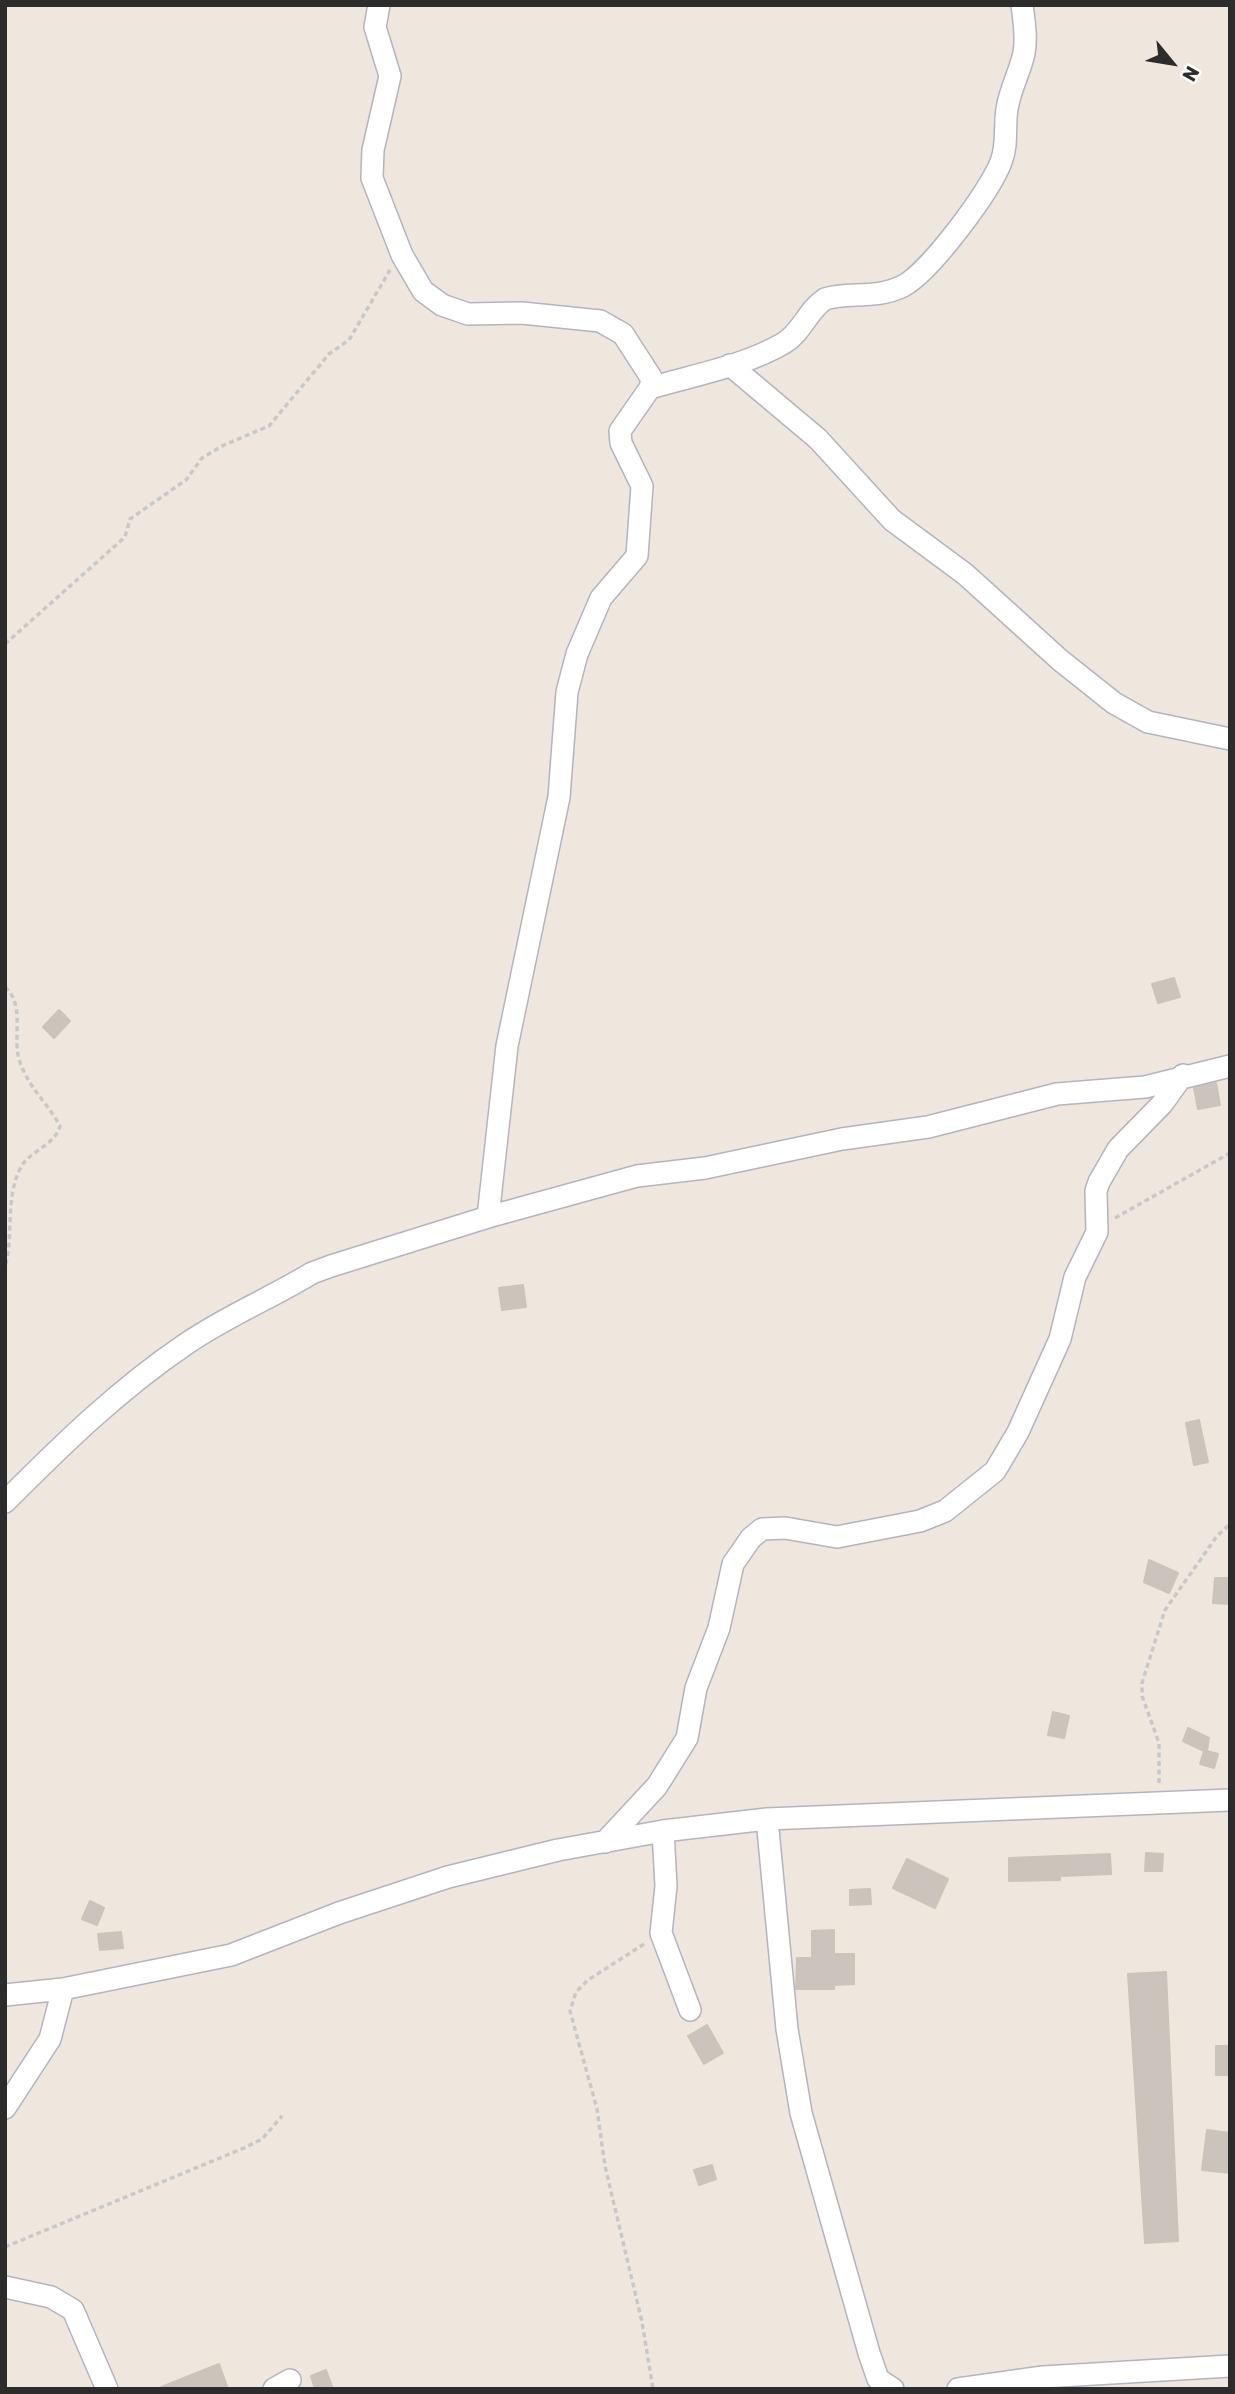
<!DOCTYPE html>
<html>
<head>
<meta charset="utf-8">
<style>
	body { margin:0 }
	#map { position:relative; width:1235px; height:2394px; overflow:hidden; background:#efe7de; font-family:Rubik,sans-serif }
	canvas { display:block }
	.frame { position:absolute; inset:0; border:7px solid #2c2c2c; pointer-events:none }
	.north { position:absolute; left:1137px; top:28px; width:70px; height:70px; -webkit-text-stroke:5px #fff; paint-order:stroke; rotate:120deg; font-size:19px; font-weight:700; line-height:28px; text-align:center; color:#2c2c2c }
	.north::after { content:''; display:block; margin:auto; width:24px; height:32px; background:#2c2c2c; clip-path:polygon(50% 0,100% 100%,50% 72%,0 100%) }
</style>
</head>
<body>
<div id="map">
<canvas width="1235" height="2394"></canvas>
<div class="frame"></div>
<div class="north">N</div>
</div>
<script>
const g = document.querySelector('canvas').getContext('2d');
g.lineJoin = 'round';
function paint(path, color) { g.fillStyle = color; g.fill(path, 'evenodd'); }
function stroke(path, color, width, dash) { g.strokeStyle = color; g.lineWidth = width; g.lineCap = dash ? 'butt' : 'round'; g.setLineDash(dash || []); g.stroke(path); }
const building = new Path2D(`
	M1174 978 1180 997 1158 1003 1152 984Z
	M59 1010 70 1021 54 1038 43 1027Z
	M1216 1083 1220 1105 1198 1109 1194 1088Z
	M523 1285 526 1307 502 1310 499 1288Z
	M1199 1420 1208 1462 1194 1465 1186 1423Z
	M1149 1560 1178 1573 1169 1593 1144 1582Z
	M1215 1578H1230V1604L1213 1603Z
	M1053 1712 1069 1716 1064 1738 1048 1735Z
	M1188 1728 1209 1738 1207 1751 1218 1754 1214 1768 1200 1764 1204 1751 1183 1741Z
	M1146 1853 1163 1854 1162 1871H1145Z
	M1110 1854 1111 1874 1060 1876V1880L1009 1881V1858Z
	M907 1859 948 1879 935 1908 893 1888Z
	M870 1889 871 1904 850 1905V1890Z
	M90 1901 104 1908 97 1925 82 1919Z
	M834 1930V1954H854V1984L834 1985V1989H796L797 1958H812V1931Z
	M121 1932 123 1948 100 1950 98 1934Z
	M1166 1972 1178 2241 1145 2243 1128 1974Z
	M707 2025 723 2053 704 2064 688 2036Z
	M1216 2046H1230V2075H1216Z
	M1207 2130 1230 2133V2173L1202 2170Z
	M712 2165 716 2179 699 2185 694 2170Z
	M219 2364 228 2389H159V2388Z
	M326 2370 333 2389H315L311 2376Z`);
const path = new Path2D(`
	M5 644 125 537 130 519 186 480 202 458 224 445 269 426 329 354 349 340 390 270
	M5 987C24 1003 14 1033 18 1055 24 1083 47 1102 60 1126 55 1146 28 1151 20 1169 5 1199 14 1235 5 1267
	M1115 1218 1230 1153
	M1159 1783V1743L1142 1696V1683L1165 1610 1217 1536 1230 1524
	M644 1944 588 1980 576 1992 570 2011 597 2109 605 2166 642 2322 653 2389
	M5 2247 244 2148 262 2139 282 2116`);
const minor = new Path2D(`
	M379 5 375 27 390 76 373 150 372 178 402 255 423 291 442 305 468 314 522 313 600 321 623 334 652 379 650 388 620 431 621 443 642 486 637 556 601 598 577 654 567 692 559 797 507 1046 488 1217
	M730 365 818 439 892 520 965 574 1060 660 1114 703 1148 722 1230 739
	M650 388C694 375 745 366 784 343 802 332 808 310 825 299 848 291 875 300 903 286 930 272 990 191 1001 162 1008 145 1004 126 1007 109 1010 89 1020 72 1024 53 1027 37 1024 21 1022 5
	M5 1502C62 1445 118 1390 186 1344 225 1317 271 1298 312 1273L331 1266 488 1217 637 1176 705 1168 842 1139 928 1127 1057 1094 1145 1087 1230 1066
	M767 1819 787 2029 801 2113 869 2353 878 2379 893 2389
	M663 1831 666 1886 661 1933 690 2010
	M605 1842 657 1786 687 1738 696 1688 719 1628 733 1564 751 1538 762 1529 785 1528 837 1537 920 1521 945 1511 995 1471 1018 1432 1060 1339 1075 1277 1097 1232 1096 1191 1099 1182 1118 1149 1162 1104 1183 1075
	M5 1995 63 1989 231 1955 339 1913 448 1877 558 1850 663 1831 767 1819 1230 1800
	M5 2108 50 2039 63 1989
	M5 2287 51 2297 73 2310 107 2389
	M274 2389 290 2380
	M958 2389 1043 2377 1230 2366`);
paint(building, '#cac4bd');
stroke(building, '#cbc4b7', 2);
stroke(minor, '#b2b4c1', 24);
stroke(path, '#c8c8c8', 3.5, [5, 3.5]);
stroke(minor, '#fff', 21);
</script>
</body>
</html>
